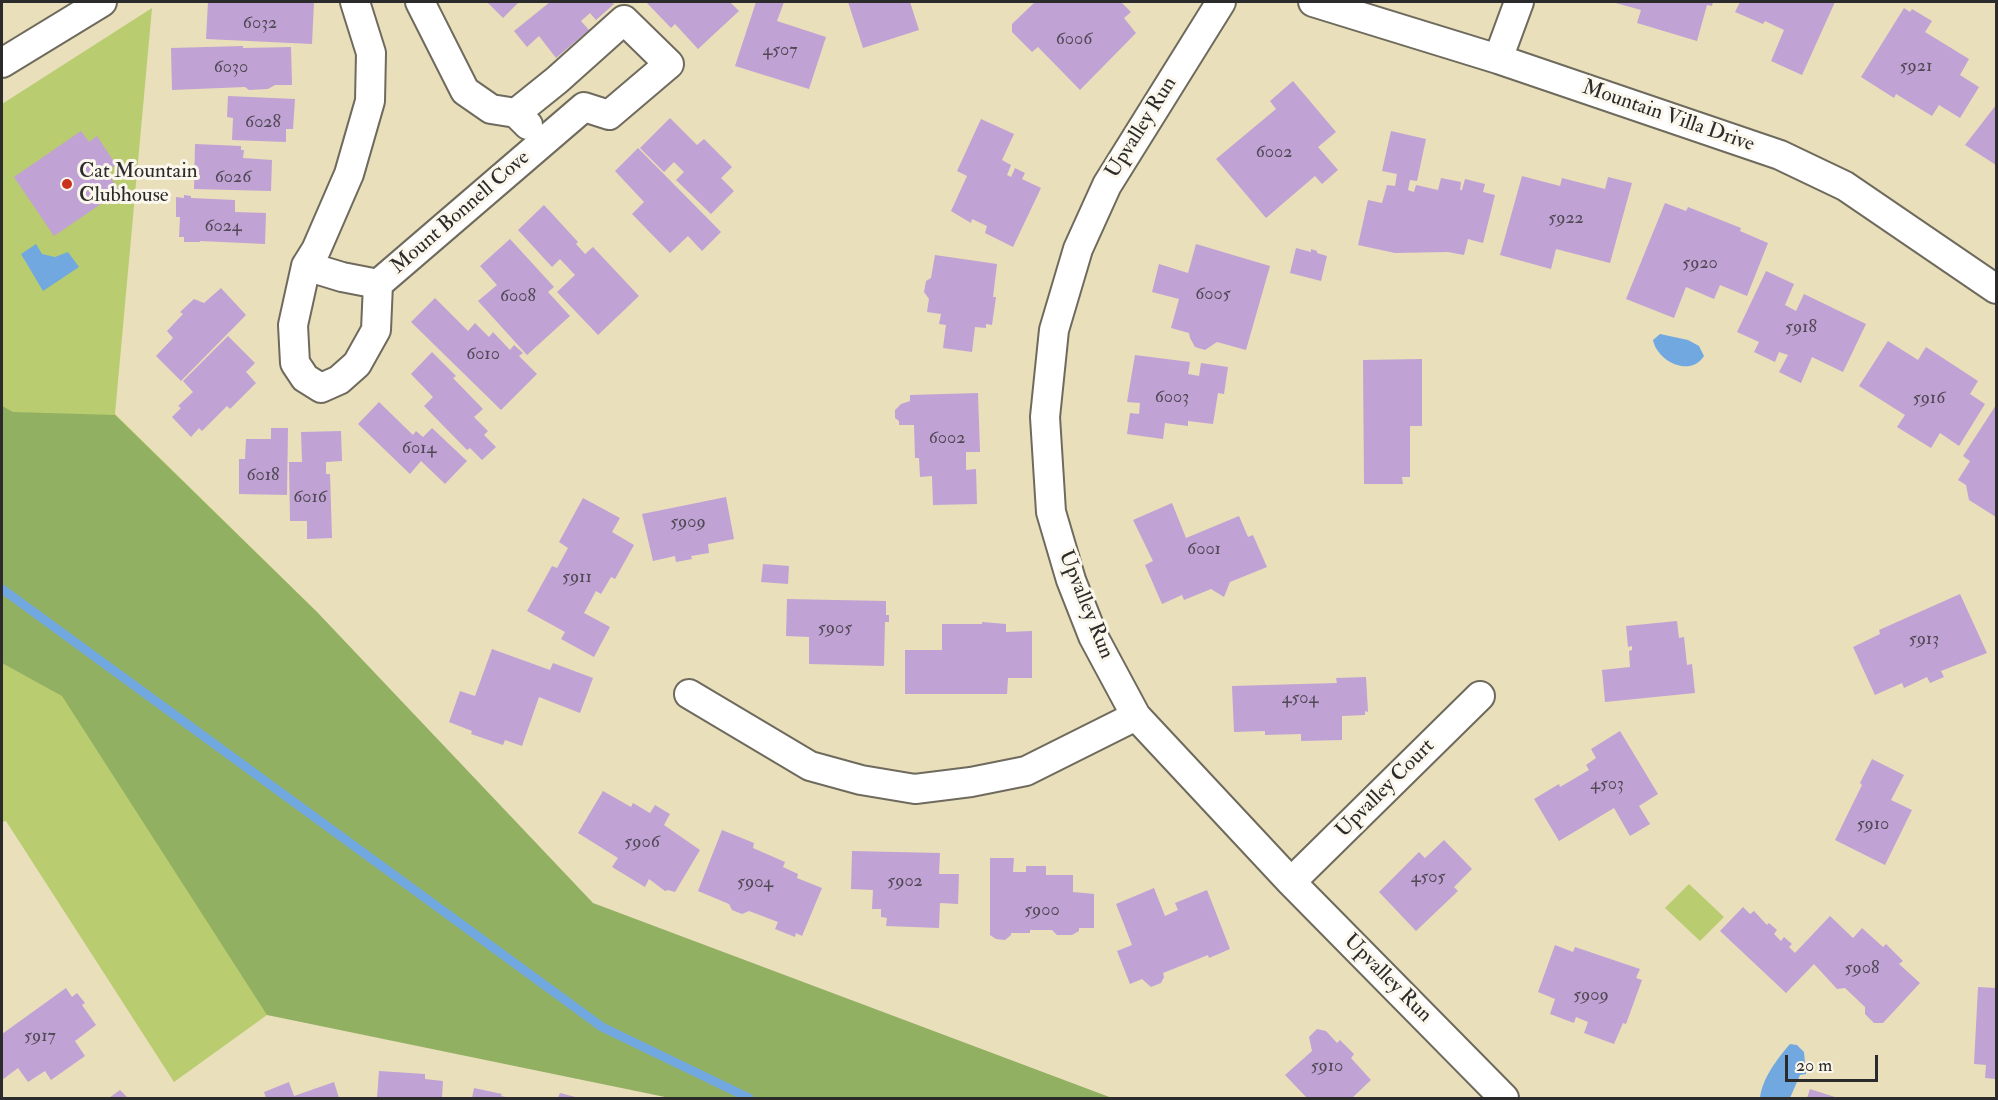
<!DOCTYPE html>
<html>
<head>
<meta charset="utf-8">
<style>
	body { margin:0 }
	#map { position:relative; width:1998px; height:1100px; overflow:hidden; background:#e9dfbb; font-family:"IM FELL Double Pica",serif }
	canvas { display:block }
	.frame { position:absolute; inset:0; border:3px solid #2b2b2b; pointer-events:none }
	.scale { position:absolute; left:1785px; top:1055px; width:93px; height:27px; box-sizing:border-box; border:3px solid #2b2b2b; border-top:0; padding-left:8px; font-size:18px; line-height:21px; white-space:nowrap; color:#2b2b2b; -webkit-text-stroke:4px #fbf7ec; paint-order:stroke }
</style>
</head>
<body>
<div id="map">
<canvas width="1998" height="1100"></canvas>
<div class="frame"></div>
<div class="scale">20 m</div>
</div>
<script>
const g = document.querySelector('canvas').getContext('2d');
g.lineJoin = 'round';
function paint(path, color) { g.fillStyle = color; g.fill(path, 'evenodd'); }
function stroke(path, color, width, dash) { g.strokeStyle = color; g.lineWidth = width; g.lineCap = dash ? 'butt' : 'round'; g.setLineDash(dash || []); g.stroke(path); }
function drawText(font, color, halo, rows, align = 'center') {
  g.font = font + ' "IM FELL Double Pica",serif'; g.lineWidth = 6; g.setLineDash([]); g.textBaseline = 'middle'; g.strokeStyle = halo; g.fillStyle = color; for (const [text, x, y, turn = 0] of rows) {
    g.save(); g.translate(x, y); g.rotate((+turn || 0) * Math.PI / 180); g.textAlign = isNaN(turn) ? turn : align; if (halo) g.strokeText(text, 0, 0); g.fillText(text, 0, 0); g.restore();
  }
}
const green = new Path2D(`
	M152 8 115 414 318 613 267 1015 174 1082 6 821 2 822V104Z
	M1689 884 1724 917 1700 941 1665 908Z`);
const forest = new Path2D(`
	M2 406 13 412 115 415 318 613 593 903 1112 1098H670L267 1015 62 696 2 663Z`);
const water = new Path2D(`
	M36 244 42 254 55 257 68 252 79 267 43 291 21 254Z
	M1660 334 1688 340 1699 346 1704 356C1690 378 1657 361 1653 340Z
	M1790 1044 1797 1045 1804 1052 1806 1074 1800 1075 1790 1098H1760C1762 1079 1777 1059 1790 1044Z`);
const stream = new Path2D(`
	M2 589 602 1027 749 1098`);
const building = new Path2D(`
	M208 2H314L312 44 206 39Z
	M487 2H519L503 18Z
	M550 2H612L614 4 596 20 590 13 581 21 589 30 556 58 539 36 527 47 514 31Z
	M646 2H730L739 11 698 49 675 24 671 28Z
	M756 2H784L777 21 826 37 809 89 735 66Z
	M848 2H910L919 30 863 48Z
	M1035 2H1121L1131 12 1124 18 1136 33 1080 90 1038 47 1032 52 1012 32V24Z
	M1612 2H1713L1712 6 1707 5 1697 41 1637 23 1641 10Z
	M1740 2H1835L1802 75 1771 61 1784 30 1765 21 1763 24 1735 12Z
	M1904 8 1910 12 1912 9 1932 21 1925 32 1969 59 1960 75 1979 87 1960 118 1939 105 1932 116 1896 94 1894 98 1861 77Z
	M243 46V48L291 47 292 85H275L268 89 249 90 245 87 172 90 171 48Z
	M1293 81 1336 132 1318 147 1338 170 1322 184 1315 176 1266 218 1216 159 1276 109 1270 101Z
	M228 96 295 99 293 129H286V142L232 140 233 118 227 117Z
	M1996 105V165L1965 145Z
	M670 118 697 145 704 139 732 167 721 178 734 191 711 214 676 180 684 172 674 162 664 172 640 148Z
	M981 119 1014 134 1002 160 1011 165 1007 175 1011 177 1015 168 1025 173 1022 179 1041 188 1013 247 985 233 987 226 972 219 971 223 951 211 967 176 957 171Z
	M81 131 89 142 97 136 116 165 106 171 120 191 54 236 14 177Z
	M1391 131 1426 139 1417 181 1410 180 1408 190 1414 192 1416 185 1438 190 1441 178 1461 182 1460 190H1462L1465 179 1485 184 1483 192 1495 195 1483 243 1468 239 1464 255 1448 252 1395 253 1358 245 1368 200 1382 203 1387 185 1395 186 1397 174 1382 171Z
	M195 144 241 146V150H244L243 158 272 160 271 191 194 189Z
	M638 148 721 232 702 251 688 236 670 253 632 214 644 202 615 171Z
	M1522 176 1560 186 1562 178 1605 189 1608 177 1632 183 1610 263 1556 249 1551 269 1500 255Z
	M184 195 191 196V198L235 200V212L266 213 265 244 200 241V242H184V237H179L180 217H176V197L184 198Z
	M1665 203 1686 211 1688 207 1741 228 1740 231 1768 243 1747 296 1720 285 1714 299 1686 287 1674 318 1626 299Z
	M544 205 578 242 576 244 585 254 593 247 639 296 598 335 557 292 575 275 560 259 552 267 518 230Z
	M510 239 554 287 548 292 570 316 527 355 478 301 497 285 480 266Z
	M1196 244 1270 266 1246 350 1217 342 1205 350 1195 347 1190 338 1189 333 1171 328 1179 299 1152 292 1159 264 1188 273Z
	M1296 248 1311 252V249L1317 251V253L1327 256 1321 281 1290 273Z
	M935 255 997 264 993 297H996L992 325 986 324V328L975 327 972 352 943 348 946 325 939 324 941 314 927 312 929 299 924 292 926 281 931 278Z
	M1766 271 1794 284 1785 305 1796 311 1804 294 1866 324 1843 372 1812 357 1801 383 1779 372 1788 355 1779 352 1775 362 1754 352 1759 342 1737 332Z
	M221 288 246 315 181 381 156 356 173 338 167 331 183 314 180 312 194 299 204 303Z
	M435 298 468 331 475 323 489 337 493 332 510 350 514 345 523 353 519 356 537 374 501 410 411 322Z
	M228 336 255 363 246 372 256 383 230 409 227 406 202 431 199 428 191 437 172 417 181 408 178 406 193 392 183 381Z
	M1888 341 1918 360 1926 347 1978 381 1970 394 1985 404 1959 446 1940 433 1931 448 1897 427 1905 415 1859 386Z
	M432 352 456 376 453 378 483 409 474 417 488 431 484 435 496 447 482 460 470 448 467 450 424 406 433 397 411 374Z
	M1135 355 1190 362 1188 374 1199 376 1201 363 1228 367 1224 394 1218 393 1213 424 1188 421V426L1165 423 1163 439 1127 434 1130 413 1139 414 1140 403 1127 402Z
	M1422 359V426H1410V477H1402L1403 484H1364L1363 360Z
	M978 393 980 452H966V470L976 469 977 504 933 505 932 476 920 477 919 458H915L914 425H899V421L895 418V410L901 404 910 401V395Z
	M379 402 413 435 416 431 423 437 432 428 467 461 445 484 421 461 410 474 358 424Z
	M1996 405V517L1969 500 1966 485 1958 480 1970 461 1963 456Z
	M271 428H288L287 495 239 494V459H245L246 439H271Z
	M341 431 342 461 326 462V474H330L332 538 307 539V521H290L289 462H302L301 432Z
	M726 497 734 539 708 544 709 553 691 556 692 559 676 562 675 556 653 561 642 514Z
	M583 498 620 518 612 532 634 545 615 579 611 577 601 594 596 591 584 613 610 627 594 657 561 639 565 632 527 611 552 566 557 568 568 548 559 542Z
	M1172 503 1186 538 1239 516 1248 537 1253 535 1267 567 1230 582 1224 597 1211 589 1184 600 1182 595 1162 604 1145 565 1153 561 1133 520Z
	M763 564 789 566 788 584 761 582Z
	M1960 594 1987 653 1941 671 1944 677 1930 683 1927 677 1904 688 1902 683 1875 695 1853 647 1880 634 1879 630Z
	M787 599 886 601V615H889V622H885L884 666 809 664V637L786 636Z
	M1677 621 1679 638 1684 637 1687 665 1692 664 1695 693 1605 702 1602 670 1630 667 1629 651 1632 650V646L1628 647 1626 626Z
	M982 622 1006 624V632L1032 631V678H1008L1007 694H905V650H942V624H982Z
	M492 649 550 670 553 663 593 678 580 713 539 697 522 746 505 740 503 745 471 734 472 731 449 722 460 691 475 696Z
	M1366 677 1368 712 1365 711V715L1342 716V740L1301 741V734L1265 735V731L1234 732 1232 686 1337 683 1336 678Z
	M1620 731 1658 794 1639 806 1650 824 1630 836 1614 808 1559 841 1534 799 1559 784 1560 787 1589 770 1586 765 1596 758 1591 749Z
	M1872 759 1904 775 1891 800 1912 810 1885 865 1835 840 1862 785 1860 783Z
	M603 791 631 807 633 803 650 813 655 805 670 814 664 825 700 850 675 892 668 890 665 891 649 879 645 887 612 867 618 858 578 833Z
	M722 830 754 843 753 848 785 862 783 867 798 874 797 878 822 888 802 936 796 933 795 937 775 929 778 922 749 911 742 914 732 910 729 904 698 891Z
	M1444 840 1472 869 1454 887 1458 891 1416 931 1379 892 1419 852 1425 858Z
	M852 851 940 853 939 874H959L958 904 940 903 939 928 886 926 887 918 881 917V909H872L873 890 851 889Z
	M990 858H1014L1013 872H1026V866H1046V875H1073V892L1094 894V928H1079V931L1072 935H1057L1052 930H1030V933H1011V935L1005 940 996 939 990 935Z
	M1154 888 1165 916 1178 910 1175 903 1207 890 1230 949 1209 958 1208 955 1163 973 1164 977 1161 983 1151 987 1142 979 1130 984 1117 951 1132 945 1116 904Z
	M1743 907 1750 914 1754 911 1767 925 1769 923 1777 930 1774 934 1781 941 1784 937 1792 944 1789 947 1795 953 1830 916 1853 938 1862 928 1883 947 1886 944 1903 961 1899 964 1920 983 1883 1023H1874L1865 1014V1007L1845 988 1837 989 1814 964 1786 993 1720 931Z
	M1555 945 1573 952 1575 947 1640 969 1636 978 1642 980 1626 1024 1623 1023 1614 1044 1584 1033 1588 1022 1576 1017 1574 1023 1550 1014 1555 999 1538 992Z
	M1978 987 1996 988V1079L1985 1078 1986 1065 1974 1064Z
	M66 988 72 997 77 993 85 1003 82 1005 96 1025 75 1041 85 1056 51 1080 45 1071 28 1082 18 1068 2 1080V1034Z
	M1317 1029 1326 1031 1337 1043 1340 1040 1354 1054 1351 1058 1371 1080 1352 1098H1307L1285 1075 1312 1051 1309 1037Z
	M379 1071 425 1074V1079L443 1081 442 1098H377Z
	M289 1082 294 1096 334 1082 339 1098H266L264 1092Z
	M474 1088 502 1094 501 1096 510 1098H472Z
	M1810 1089 1838 1098H1807Z
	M120 1090 128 1098H109Z
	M560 1093 579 1098H558Z`);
const minor = new Path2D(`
	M355 2 371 53 370 101 349 174 316 250 306 266 293 325 295 363 305 378 321 388 339 380 357 364 376 330 378 284 584 107 609 115 669 64 624 20 557 80 516 113
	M420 2 465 91 491 109 516 113 528 125
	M1221 2 1107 185 1078 249 1054 330 1045 417 1051 512 1071 580 1093 636 1136 716 1291 882 1504 1098
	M1313 2 1498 59 1780 155 1845 186 1996 289
	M1498 59 1519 2
	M2 63 102 2
	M306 266 342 277 378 284
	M689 694 810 766 861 780 915 789 971 782 1026 771 1136 716
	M1291 882 1480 696`);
const markers = [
	[67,184,6,"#c8321e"]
];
const numberNames = [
	["6032",260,24],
	["6006",1074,40],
	["4507",780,51],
	["5921",1916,67],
	["6030",231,68],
	["6028",263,123],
	["6002",1274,153],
	["6026",233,178],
	["5922",1566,219],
	["6024",223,227],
	["5920",1700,264],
	["6005",1213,295],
	["6008",518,297],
	["5918",1801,328],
	["6010",483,355],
	["6003",1172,398],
	["5916",1929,399],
	["6002",947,439],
	["6014",419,449],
	["6018",263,476],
	["6016",310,498],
	["5909",688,523],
	["6001",1204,550],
	["5911",577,578],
	["5905",835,629],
	["5913",1924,640],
	["4504",1300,699],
	["4503",1607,785],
	["5910",1873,825],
	["5906",642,843],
	["4505",1428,878],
	["5902",905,882],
	["5904",755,883],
	["5900",1042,911],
	["5908",1862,969],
	["5909",1591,996],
	["5917",40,1037],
	["5910",1327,1067]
];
const streetNames = [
	["Mountain Villa Drive",1668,117,19],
	["Upvalley Run",1142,128,-58],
	["Mount Bonnell Cove",461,213,-41],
	["Upvalley Run",1085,605,68],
	["Upvalley Court",1386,789,-45],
	["Upvalley Run",1387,979,45]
];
const poiNames = [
	["Cat Mountain",79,172],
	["Clubhouse",79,196]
];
paint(green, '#b9cc70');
paint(forest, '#92b062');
paint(water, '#71a8e0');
stroke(stream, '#71a8e0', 9);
paint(building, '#c1a2d4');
stroke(minor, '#6e6a5d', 32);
stroke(minor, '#fff', 28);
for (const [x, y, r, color] of markers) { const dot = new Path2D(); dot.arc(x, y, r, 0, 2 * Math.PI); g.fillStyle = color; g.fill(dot); stroke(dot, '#fbf7ec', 2); }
drawText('18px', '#504955', null, numberNames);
drawText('21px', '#2b2b2b', '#fbf7ec', streetNames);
drawText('21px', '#2b2b2b', '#fbf7ec', poiNames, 'left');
</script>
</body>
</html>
